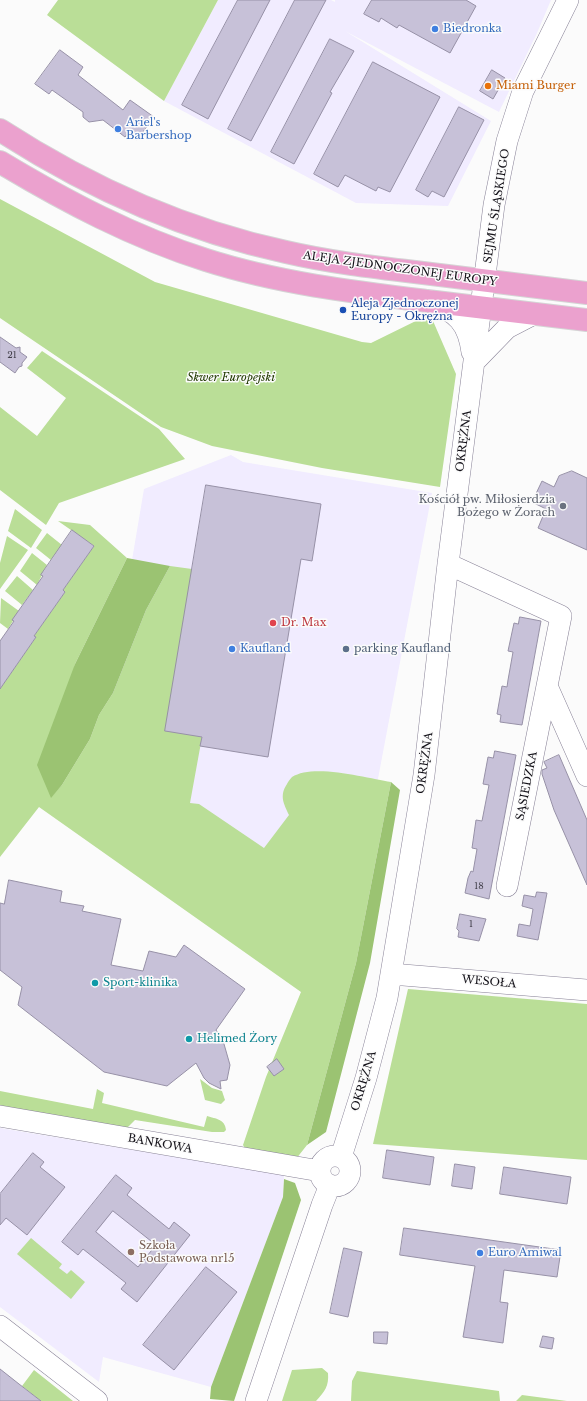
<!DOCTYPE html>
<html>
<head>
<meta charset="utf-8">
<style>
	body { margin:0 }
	canvas { display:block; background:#fbfbfb }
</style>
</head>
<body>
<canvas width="587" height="1401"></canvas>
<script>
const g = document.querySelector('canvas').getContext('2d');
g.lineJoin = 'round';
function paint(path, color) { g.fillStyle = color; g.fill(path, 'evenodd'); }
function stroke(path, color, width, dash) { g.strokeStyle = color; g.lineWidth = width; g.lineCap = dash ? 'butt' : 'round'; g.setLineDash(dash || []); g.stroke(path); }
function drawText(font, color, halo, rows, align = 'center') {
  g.font = font + ' "Libre Baskerville",serif'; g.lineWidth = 3; g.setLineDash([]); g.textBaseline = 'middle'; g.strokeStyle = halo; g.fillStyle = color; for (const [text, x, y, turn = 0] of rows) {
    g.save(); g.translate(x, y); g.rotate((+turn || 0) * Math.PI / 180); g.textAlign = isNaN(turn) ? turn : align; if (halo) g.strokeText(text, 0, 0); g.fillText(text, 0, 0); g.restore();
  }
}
const built = new Path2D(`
	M218 0H331L335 2V0H551L537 33 499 112 345 31 491 121 448 206 356 203 164 101Z
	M231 455 243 462 432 493 363 858 256 872 108 725 132 560 144 489Z
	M0 1128 284 1175 283 1197 211 1387 103 1357 99 1382 0 1307Z`);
const green = new Path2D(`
	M58 0H218L164 101 47 15Z
	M0 199 155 282 362 342 371 343 430 314 456 374 440 487 322 468 212 446 161 427 0 318Z
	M42 351 159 429 185 459 59 503 46 525 0 490V407L37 436 66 398 27 368Z
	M15 509 42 530 31 548 8 531Z
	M58 521 90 525 127 558 75 664 51 797 62 785 90 739 99 715 113 693 146 610 170 566 192 569 202 737 190 803 199 804 264 848 289 815C284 804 279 796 287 784 288 782 290 779 292 777 313 763 367 778 391 782L356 963 307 1145 296 1159 246 1150 243 1145 266 1077 301 992 39 807 0 857V689L36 637 34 636 65 592 63 590 94 546Z
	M47 533 62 545 51 560 36 548Z
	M7 536 28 550 0 589V563Z
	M32 553 47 565 37 585 20 571Z
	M17 576 33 590 22 605 5 591Z
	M1 598 19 611 8 629 0 623Z
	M408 989 587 1004V1160L373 1144Z
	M200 1079 212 1088 222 1091 225 1100 221 1104 205 1100Z
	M97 1089 104 1093 102 1103 204 1127 207 1116C216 1119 225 1119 226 1130L224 1132H212L135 1120 127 1128 0 1107V1091L93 1109Z
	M31 1238 62 1264 59 1268 67 1274 71 1270 85 1282 71 1299 17 1254Z
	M322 1368 328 1373C329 1386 325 1391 316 1401H282L292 1370Z
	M34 1370 73 1401H41L22 1386Z
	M357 1371 499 1391 500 1401H351L352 1381Z
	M522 1395 567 1401H516Z`);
const forest = new Path2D(`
	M127 558 170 566 146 610 113 693 99 715 90 739 62 785 51 798 37 765 75 664Z
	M391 782 400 790 370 963 326 1132 307 1145 356 963Z
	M284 1179 295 1183 301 1200 234 1401 210 1399 211 1387 283 1197Z`);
const building = new Path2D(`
	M238 0H270L208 119 182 105Z
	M295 0H326L251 141 228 129Z
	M372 0H466L476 6 450 53 399 25 397 28 381 18 379 22 364 14Z
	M330 39 354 51 330 92 332 93 294 164 271 152Z
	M60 50 83 67 78 75 123 110 130 100 154 117 137 140 128 133 125 137 103 120 89 122 83 117V112L52 90 49 94 35 84Z
	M373 62 440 97 390 192 378 187 376 191 345 175 338 187 314 174Z
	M492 70 505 78 493 99 480 91Z
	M459 107 484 120 444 197 432 191 428 197 416 190Z
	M0 337 16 348 20 347V352L27 357 22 363V366L19 367 15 373 0 362Z
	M572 471 587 478V550L538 528 546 509 532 502 542 481 554 487 559 476Z
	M206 485 321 504 312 561 301 559 268 757 200 746 202 737 165 731Z
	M72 530 94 546 63 590 65 592 34 636 36 637 0 689V641L14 621 12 620 43 576 41 575Z
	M520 617 541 621 522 725 500 722 501 715 497 714 502 686 507 687 508 680 513 652 508 651 514 623 518 624Z
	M495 751 516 755 489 899 465 893 468 878 471 871 473 872 477 849 472 848 476 820 482 821 489 785 483 784 488 757 493 758Z
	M559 755 587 820V885L554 810 542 774V770L547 768 544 762Z
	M9 880 62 891 60 902 84 906 82 911 121 919 111 965 143 971 149 951 176 957 184 945 245 989 216 1030 224 1044 230 1065 227 1080 220 1081 221 1089 209 1083 204 1078 196 1063 167 1086 104 1072 18 1005 22 987 0 970V903L4 904Z
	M537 892 547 893 538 940 517 936 519 924 530 926 533 909 522 906 524 895 535 897Z
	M460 914 486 919 479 941 458 937 459 931 457 929Z
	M277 1059 284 1069 274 1076 267 1067Z
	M387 1150 434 1157 430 1185 383 1178Z
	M33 1153 44 1162 40 1167 65 1187 27 1235 6 1218 0 1225V1194Z
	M455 1164 475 1167 472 1189 452 1186Z
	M504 1167 571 1177 567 1204 500 1194Z
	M116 1175 132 1188 127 1195 169 1229 174 1222 190 1235 137 1302 121 1289 126 1283 83 1249 78 1255 62 1242ZM113 1211 156 1245 138 1267 96 1232Z
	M404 1228 561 1250 557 1277 504 1270 500 1302 508 1303 503 1343 463 1337 475 1266 400 1255Z
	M344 1248 362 1252 348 1317 330 1313Z
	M206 1267 237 1292 174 1370 143 1345Z
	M374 1332H388L387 1344 374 1343Z
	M543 1336 554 1338 552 1349 540 1347Z
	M0 1369 19 1384 41 1401H0Z`);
const minor = new Path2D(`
	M430 301C457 313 468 322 472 352
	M474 362 507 328 534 314
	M448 564 561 616 507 886
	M547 686 587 776
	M391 974 587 990
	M0 1116 320 1171
	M320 1171a15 15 0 1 1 30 0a15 15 0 1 1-30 0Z
	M341 1157 366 1078 387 998 424 775 448 564 494 205 507 141 523 91 568 0
	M0 1326 97 1401
	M256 1401 322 1205 330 1185`);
const major = new Path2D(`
	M0 130C88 187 184 230 286 252 329 262 372 267 415 272 472 279 530 286 587 293
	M0 162C65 201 133 237 206 260 278 283 353 292 427 301 481 307 534 314 587 320`);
const markers = [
	[435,29,4,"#3f7fe0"],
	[488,86,4,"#e8710a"],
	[118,129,4,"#3f7fe0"],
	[343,310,4,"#1a4fb4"],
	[563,506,4,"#6b7280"],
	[273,623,4,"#e0444e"],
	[232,649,4,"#3f7fe0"],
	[346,649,4,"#5c6f8a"],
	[95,983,4,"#0f9aa8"],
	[189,1039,4,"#0f9aa8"],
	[131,1252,4,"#8d6e63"],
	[480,1253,4,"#3f7fe0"]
];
const numberNames = [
	["21",12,355],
	["18",479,886],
	["1",471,924]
];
const shopNames = [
	["Biedronka",443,29],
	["Ariel's",126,123],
	["Barbershop",126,136],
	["Kaufland",240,649],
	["Euro Amiwal",488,1253]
];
const foodNames = [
	["Miami Burger",496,86]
];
const streetNames = [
	["SEJMU ŚLĄSKIEGO",497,206,-81],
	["ALEJA ZJEDNOCZONEJ EUROPY",400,269,8],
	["OKRĘŻNA",464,441,-83],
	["OKRĘŻNA",425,763,-82],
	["SĄSIEDZKA",527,786,-79],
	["WESOŁA",489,982,5],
	["OKRĘŻNA",364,1081,-73],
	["BANKOWA",160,1144,10]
];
const transitNames = [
	["Aleja Zjednoczonej",351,304],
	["Europy - Okrężna",351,317]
];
const parkNames = [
	["Skwer Europejski",231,378]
];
const worshipNames = [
	["Kościół pw. Miłosierdzia",555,500],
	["Bożego w Żorach",555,513]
];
const healthNames = [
	["Dr. Max",281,623]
];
const serviceNames = [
	["parking Kaufland",354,649]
];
const cultureNames = [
	["Sport-klinika",103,983],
	["Helimed Żory",197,1039]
];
const educationNames = [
	["Szkoła",139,1246],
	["Podstawowa nr15",139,1259]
];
paint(built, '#f1ecff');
paint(green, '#bade97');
paint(forest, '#9bc372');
paint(building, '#c7c1d8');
stroke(building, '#9791a7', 1);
stroke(minor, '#888297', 22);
stroke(major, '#d5d4d5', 24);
stroke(minor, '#fff', 21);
stroke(major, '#eba1ce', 22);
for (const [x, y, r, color] of markers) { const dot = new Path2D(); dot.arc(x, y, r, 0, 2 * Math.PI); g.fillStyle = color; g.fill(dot); stroke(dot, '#fbfbfb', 1.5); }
drawText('9px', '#403d48', null, numberNames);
drawText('11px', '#366cbe', '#fbfbfb', shopNames, 'left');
drawText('11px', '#c56008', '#fbfbfb', foodNames, 'left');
drawText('11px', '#131118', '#fbfbfb', streetNames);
drawText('11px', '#164399', '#fbfbfb', transitNames, 'left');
drawText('italic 11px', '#213900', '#fbfbfb', parkNames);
drawText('11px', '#5b616d', '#fbfbfb', worshipNames, 'right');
drawText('11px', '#be3a42', '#fbfbfb', healthNames, 'left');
drawText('11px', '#4e5e75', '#fbfbfb', serviceNames, 'left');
drawText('11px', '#0d838f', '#fbfbfb', cultureNames, 'left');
drawText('11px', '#785e54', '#fbfbfb', educationNames, 'left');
</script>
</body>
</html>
